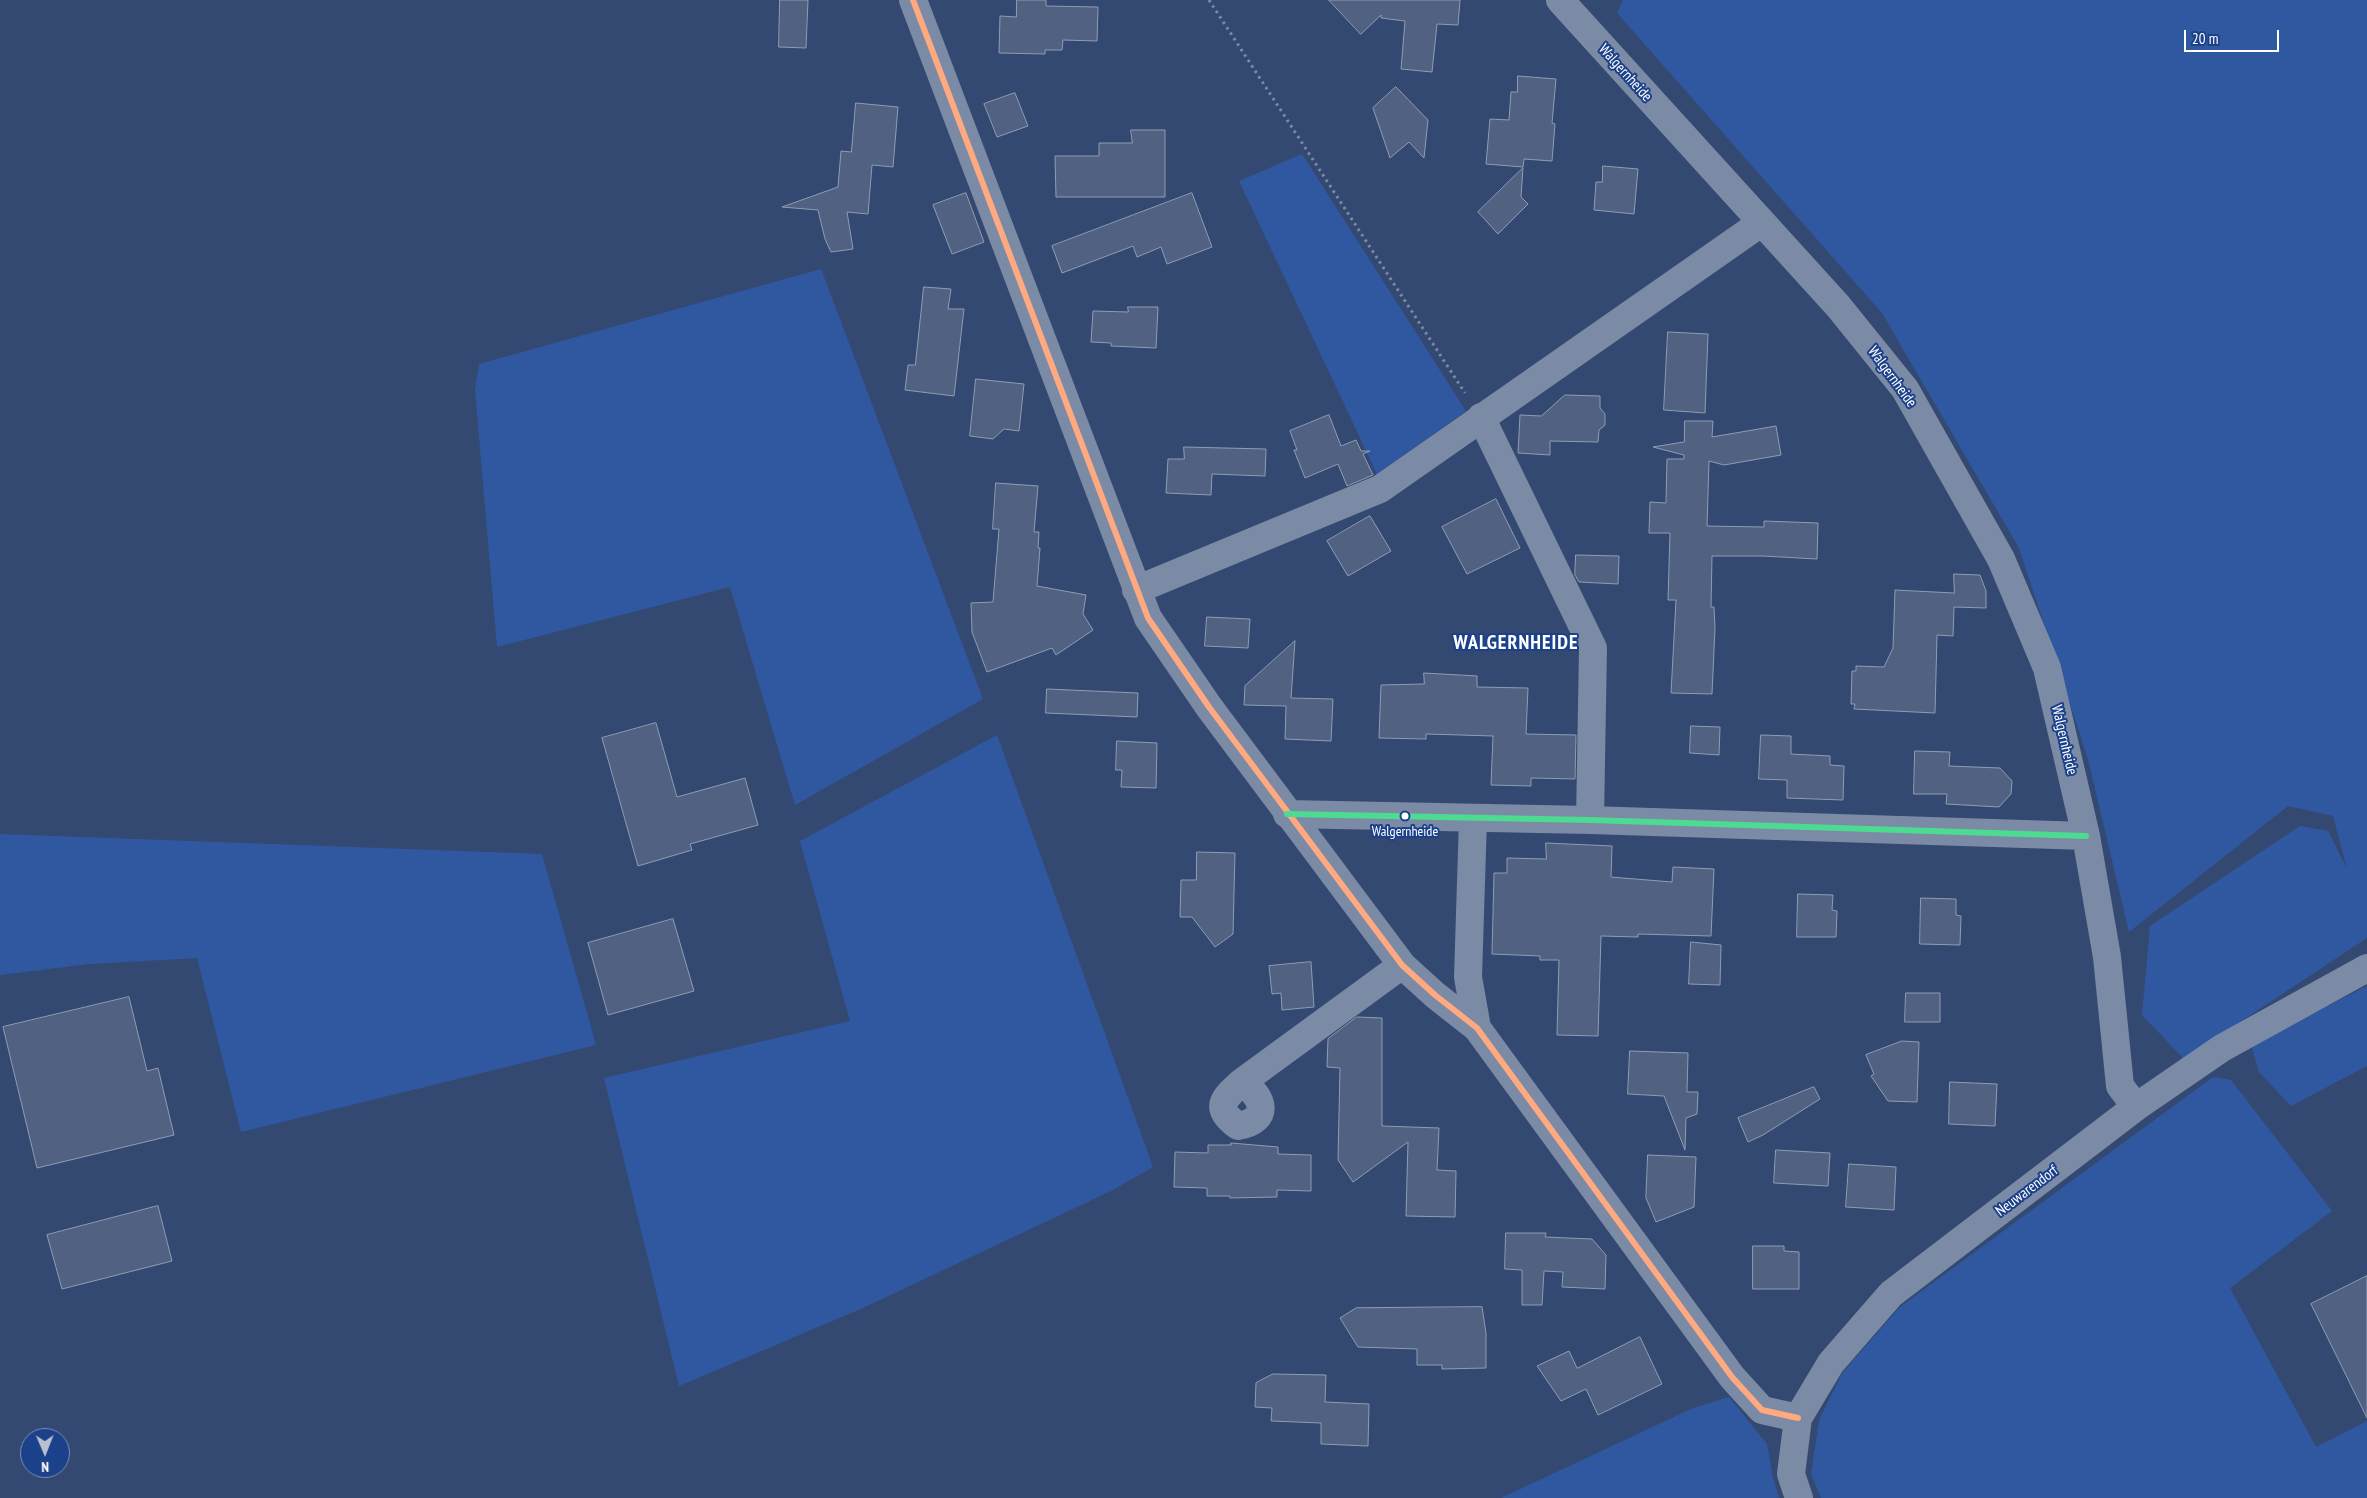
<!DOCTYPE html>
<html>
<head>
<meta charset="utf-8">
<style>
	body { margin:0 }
	#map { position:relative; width:2367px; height:1498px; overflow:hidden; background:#344971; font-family:"PT Sans Narrow",sans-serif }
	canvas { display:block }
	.north { position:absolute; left:20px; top:1428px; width:50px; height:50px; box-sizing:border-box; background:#1b418a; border:1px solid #768db9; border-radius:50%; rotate:179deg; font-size:14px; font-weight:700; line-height:20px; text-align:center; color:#fff }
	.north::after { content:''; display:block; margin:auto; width:18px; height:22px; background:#b8bfcd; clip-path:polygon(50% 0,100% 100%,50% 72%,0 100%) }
	.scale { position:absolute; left:2184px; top:30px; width:95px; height:22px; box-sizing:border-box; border:2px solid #fff; border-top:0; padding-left:6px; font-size:15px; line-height:18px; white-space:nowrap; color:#fff; -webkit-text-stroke:4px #1b418a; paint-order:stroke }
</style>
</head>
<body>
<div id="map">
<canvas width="2367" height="1498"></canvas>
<div class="north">N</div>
<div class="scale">20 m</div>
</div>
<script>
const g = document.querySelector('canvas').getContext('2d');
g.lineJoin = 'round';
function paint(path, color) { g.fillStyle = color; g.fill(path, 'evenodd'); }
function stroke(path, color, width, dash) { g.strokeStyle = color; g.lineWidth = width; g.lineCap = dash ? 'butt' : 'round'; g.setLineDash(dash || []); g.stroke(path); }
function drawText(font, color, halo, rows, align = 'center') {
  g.font = font + ' "PT Sans Narrow",sans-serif'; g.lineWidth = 4; g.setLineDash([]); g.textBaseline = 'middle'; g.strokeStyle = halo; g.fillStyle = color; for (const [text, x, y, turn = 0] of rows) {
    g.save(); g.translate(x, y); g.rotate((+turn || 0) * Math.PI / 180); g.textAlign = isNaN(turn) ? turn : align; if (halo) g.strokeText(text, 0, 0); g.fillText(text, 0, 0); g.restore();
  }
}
const green = new Path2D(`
	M1623 0H2367V938L2184 1059 2142 1015 2150 926 2300 826 2328 831 2347 869 2333 816 2288 806 2129 932 2088 759 2019 548 1882 313 1617 13Z
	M1302 154 1466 411 1377 474 1239 181Z
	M821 269 983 699 795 805 730 587 497 647 475 390 479 364Z
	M997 735 1153 1167 1113 1190 863 1308 679 1386 604 1078 850 1021 800 841Z
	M0 834 542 854 596 1045 241 1132 197 958 89 964 0 975Z
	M2367 986V1066L2291 1106 2259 1072 2251 1045Z
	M2213 1077 2231 1080 2332 1211 2230 1288 2316 1447 2367 1421V1498H1821L1811 1474 1819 1420 1843 1372 1900 1307Z
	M1729 1397 1767 1444 1773 1478 1779 1498H1501L1691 1409Z`);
const building = new Path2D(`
	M780 0H808L806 48 779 47Z
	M1017 0H1046V6L1098 7 1097 41 1063 40 1062 50H1045V54L999 53 1000 16 1016 17Z
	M1329 0H1460L1458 25 1437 24 1432 72 1401 69 1405 21 1381 18V15L1361 34Z
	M1518 76 1556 79 1552 123 1555 124 1552 161 1524 159 1523 167 1486 164 1490 119 1509 120 1511 92H1517Z
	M1396 87 1428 120 1424 158 1409 142 1390 158 1373 108Z
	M1015 93 1028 126 997 137 984 104Z
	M856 103 898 107 893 167 872 165 868 214 847 212 853 249 831 252 825 239 818 210 782 207 838 187 841 151 851 152Z
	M1131 130H1165V197H1056L1055 156H1099V143H1132Z
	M1603 166 1638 169 1634 214 1594 210 1596 182H1602Z
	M1523 168 1521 197 1528 204 1498 234 1478 212Z
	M966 193 984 242 952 254 933 205Z
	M1192 193 1212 247 1167 264 1161 247 1137 257 1133 246 1062 273 1052 246Z
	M924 287 951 289 948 309H964L954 396 905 390 908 365H915Z
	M1128 307H1158L1156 348 1111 346V343L1091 342 1093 311 1128 312Z
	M1668 332 1708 334 1705 413 1664 410Z
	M976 379 1024 384 1019 431 1004 429 993 439 970 436Z
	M1565 395 1600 396V408L1605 414V425L1599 430 1598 442 1550 441V455L1518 453 1520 415 1541 416Z
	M1329 415 1341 446 1356 440 1361 451H1370L1363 454 1373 475 1347 486 1338 464 1305 478 1294 450H1297L1290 431Z
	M1685 421H1713L1712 437 1776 426 1781 455 1724 465 1709 461 1707 526 1764 527V521L1818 523 1817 559 1763 556H1712L1711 607H1714L1715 628 1712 694 1671 693 1676 600H1668L1670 533H1649L1650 502 1666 503 1667 459H1684V455L1653 447 1684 442Z
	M1184 447 1266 449 1265 476 1212 474 1211 495 1166 493 1168 459H1184Z
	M996 483 1038 486 1034 532H1039L1038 548H1040L1037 586 1086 595 1083 614 1093 630 1056 655 1052 648 987 672 972 632 971 603 993 602 999 529H993Z
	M1496 499 1520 548 1467 574 1442 527Z
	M1370 516 1391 551 1348 576 1327 541Z
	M1576 555 1619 556 1618 584 1579 582 1575 575Z
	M1954 574 1980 575 1986 591V608L1954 607 1953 636 1937 635 1935 713 1854 709 1855 704H1851L1852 671H1856V666L1884 667 1893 648 1895 590 1954 593Z
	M1207 617 1250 619 1248 648 1205 646Z
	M1295 641 1291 698 1333 699 1331 741 1285 739 1286 706 1244 705 1245 686Z
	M1424 673 1477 676V687L1528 688 1526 734 1576 735 1575 779 1531 778V786L1491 785 1493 736 1426 734V739L1379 738 1381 685 1424 684Z
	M1047 689 1138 693 1137 717 1046 713Z
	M656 723 677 797 745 778 758 825 690 844 692 850 638 866 602 738Z
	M1691 726 1720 727 1719 755 1690 753Z
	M1761 735 1791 736V754L1830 756V765L1844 766 1843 800 1787 798V780L1759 779Z
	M1117 741 1157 743 1156 788 1121 787 1122 770H1116Z
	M1915 751 1950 752 1949 766 2000 768 2012 781 2011 794 1999 807 1946 804 1947 794H1914Z
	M1546 843 1612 846 1611 877 1672 882 1673 867 1714 869 1711 936 1638 934V937L1601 936 1598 1036 1557 1035 1559 960H1540V956L1492 954 1494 873H1507V858L1546 859Z
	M1197 852 1235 853 1233 934 1215 947 1192 917H1180L1181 880H1196Z
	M1798 894 1833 895 1832 910 1837 911 1836 937H1797Z
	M1921 898 1956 899V915L1961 916 1960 945 1920 944Z
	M673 919 694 991 608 1015 588 943Z
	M1691 942 1721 945 1720 985 1689 984Z
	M1311 962 1314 1007 1282 1010 1281 993 1272 994 1269 966Z
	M1906 993H1940V1022H1905Z
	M129 997 147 1071 158 1068 174 1135 37 1168 3 1027Z
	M1357 1017 1382 1018V1126L1439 1128 1437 1170 1456 1171 1455 1217 1406 1216 1408 1142 1353 1182 1338 1160 1340 1068 1327 1067 1328 1039Z
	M1902 1041 1919 1042 1917 1102 1888 1101 1871 1076 1874 1074 1866 1055Z
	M1630 1051 1688 1053 1687 1092H1698L1697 1114 1686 1118 1685 1150 1664 1096 1628 1094Z
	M1950 1082 1997 1084 1995 1126 1949 1124Z
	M1814 1087 1820 1099 1763 1135 1748 1142 1738 1118Z
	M1231 1143 1278 1147V1154L1311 1155V1191L1277 1190V1197L1230 1198V1196H1207V1188L1174 1187 1175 1152 1208 1153V1145H1231Z
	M1776 1150 1830 1153 1828 1186 1774 1183Z
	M1648 1155 1696 1157 1694 1207 1656 1222 1646 1198Z
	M1849 1164 1896 1167 1894 1210 1846 1207Z
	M158 1206 172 1261 62 1289 47 1235Z
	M1506 1233H1546L1545 1237 1592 1239 1606 1255 1605 1289 1562 1287 1563 1272 1544 1271 1542 1305H1522V1270L1505 1269Z
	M1753 1246H1784V1251L1799 1252V1289H1753Z
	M2367 1276V1418L2311 1304Z
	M1482 1307 1486 1333V1368L1442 1369V1365H1417V1349L1358 1347 1340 1318 1356 1308Z
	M1640 1337 1662 1384 1598 1415 1586 1389 1561 1401 1537 1366 1569 1351 1577 1368Z
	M1273 1374 1326 1375 1325 1402 1369 1404 1368 1446 1321 1444V1423L1271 1421 1272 1408 1255 1407 1256 1383Z`);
const path = new Path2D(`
	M1209 0 1465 393`);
const minor = new Path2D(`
	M913 0 1148 618 1209 707 1402 965 1435 995 1477 1028 1732 1377 1762 1410 1798 1418
	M1560 0 1838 306 1905 389 2001 559 2047 668 2086 836 2107 957 2120 1086 2136 1107
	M1481 417 1593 648 1590 820
	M1136 590 1380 489 1761 223
	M1287 814 1590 820 2086 836
	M1473 818 1468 977 1477 1028
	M1242 1082C1264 1097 1271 1120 1238 1126 1213 1108 1223 1099 1242 1082L1402 965
	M1799 1498 1791 1474 1798 1418 1831 1363 1891 1294 2136 1107 2222 1048 2367 968`);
const bus1 = new Path2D(`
	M913 0 1148 618 1209 707 1402 965 1435 995 1477 1028 1732 1377 1762 1410 1798 1418`);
const bus2 = new Path2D(`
	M1287 814 1590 820 2086 836`);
const markers = [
	[1405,816,4.5,"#fff"]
];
const busNames = [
	["Walgernheide",1405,832]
];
const streetNames = [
	["Walgernheide",1625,73,48],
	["Walgernheide",1892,377,54],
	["Walgernheide",2064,740,77],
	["Neuwarendorf",2027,1191,-37]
];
const districtNames = [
	["WALGERNHEIDE",1516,643]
];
paint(green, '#3058a1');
paint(building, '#516181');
stroke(building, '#8f9cb4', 1);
stroke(path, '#7b8aa5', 3, [2.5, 4]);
stroke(minor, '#7b8aa5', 28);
stroke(bus1, '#ffa980', 6);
stroke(bus2, '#4ddb92', 6);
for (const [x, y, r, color] of markers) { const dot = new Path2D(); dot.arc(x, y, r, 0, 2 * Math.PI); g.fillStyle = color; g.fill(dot); stroke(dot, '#1b418a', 2); }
drawText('14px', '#fff', '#1b418a', busNames);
drawText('15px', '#fff', '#1b418a', streetNames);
g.letterSpacing = '1px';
drawText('bold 20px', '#fff', '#1b418a', districtNames);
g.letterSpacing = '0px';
</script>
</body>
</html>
